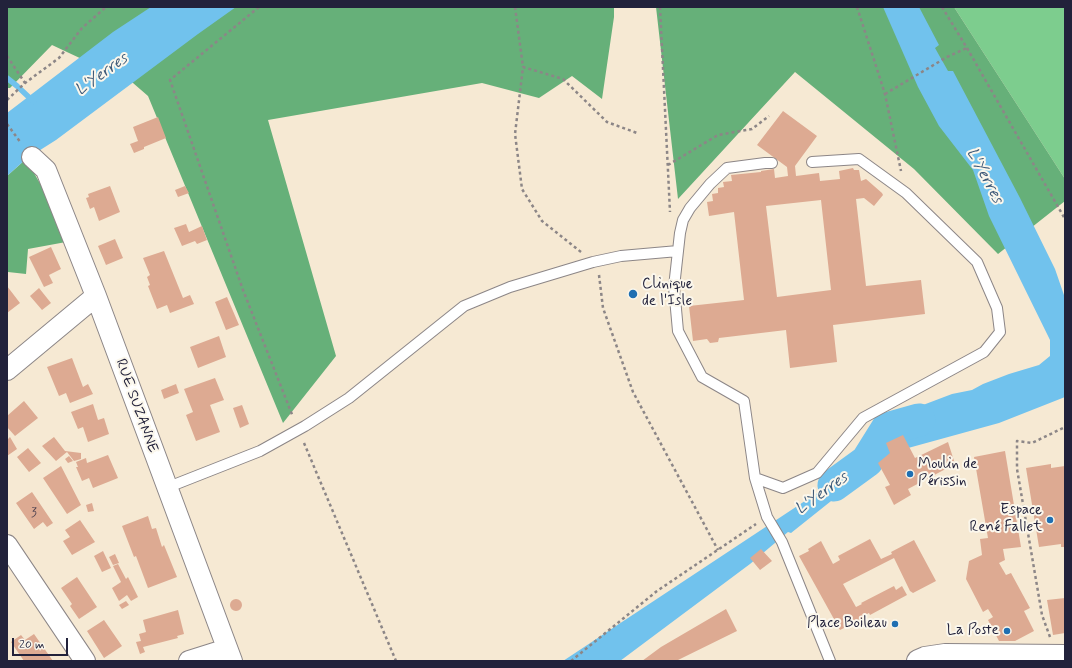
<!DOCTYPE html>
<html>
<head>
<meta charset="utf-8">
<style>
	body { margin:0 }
	#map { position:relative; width:1072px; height:668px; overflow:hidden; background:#f6e9d3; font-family:Mynerve,sans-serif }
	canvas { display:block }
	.frame { position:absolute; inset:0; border:8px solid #22223b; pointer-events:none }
	.scale { position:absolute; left:12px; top:638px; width:56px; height:18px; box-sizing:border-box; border:2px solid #22223b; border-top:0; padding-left:5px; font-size:12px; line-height:14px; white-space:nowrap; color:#22223b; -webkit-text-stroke:3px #fbf7ec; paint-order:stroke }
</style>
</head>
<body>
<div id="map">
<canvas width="1072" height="668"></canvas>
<div class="frame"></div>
<div class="scale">20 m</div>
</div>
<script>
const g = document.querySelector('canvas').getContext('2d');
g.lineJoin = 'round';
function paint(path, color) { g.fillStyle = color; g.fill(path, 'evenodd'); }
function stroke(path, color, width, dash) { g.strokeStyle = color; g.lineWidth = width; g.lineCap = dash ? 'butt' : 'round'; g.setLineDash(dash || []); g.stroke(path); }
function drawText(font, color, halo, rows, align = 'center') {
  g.font = font + ' Mynerve,sans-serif'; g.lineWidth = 4; g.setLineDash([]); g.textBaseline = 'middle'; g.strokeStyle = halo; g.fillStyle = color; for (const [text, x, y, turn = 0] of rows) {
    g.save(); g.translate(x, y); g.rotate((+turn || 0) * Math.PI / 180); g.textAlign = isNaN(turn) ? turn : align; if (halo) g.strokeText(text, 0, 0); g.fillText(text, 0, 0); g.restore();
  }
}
const green = new Path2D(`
	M954 7H1065V179Z`);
const forest = new Path2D(`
	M7 7H614V17L602 99 572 76 539 98 482 83 268 120 336 356 283 423 148 96 133 83 52 45 10 88H7Z
	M656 7H954L1065 179V201L998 254 914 169 795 72 678 199Z
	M26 159 54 208 66 242 28 249 26 274 8 272 7 270V176Z`);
const water = new Path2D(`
	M151 7H236L198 34 56 140 26 159 7 176V113L113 32Z
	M883 7H919L939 45 935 48 948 71H953L1020 198 1055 269 1065 298V397L999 423 890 453 865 474 791 533 788 532 750 564 620 661H563L879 452 882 425 889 422 894 416 952 394 972 390 983 384 1009 374 1039 365 1050 356V340L989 216 973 170 939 126 918 87Z`);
const stream = new Path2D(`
	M7 78 17 86 34 102`);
const river = new Path2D(`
	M834 485 867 461 887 429 919 420`);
const building = new Path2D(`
	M783 111 817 136 795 166 796 176 819 173 820 181 840 179 839 171 853 168 854 170H859L861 181 866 179 882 193 883 195 874 206 864 198 856 199 866 286 921 280 925 314 833 325 837 362 790 368 786 330 719 338 718 342 710 343 707 339 693 341 689 306 744 300 734 212 709 216 707 202 713 201 712 194 718 193V188L724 187 723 182 732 181 731 175 761 172V171L774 169 775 178 788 176 787 167 757 145ZM821 200 831 290 777 297 766 206Z
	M158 117 166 138 144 147V149L134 153 130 144 138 141 133 127Z
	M110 186 120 212 99 221 94 207 90 209 86 198 89 197 88 194Z
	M185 186 189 193 178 197 175 190Z
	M186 224 189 232 202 226 207 240 197 244 195 241 182 246 174 228Z
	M115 239 123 258 106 265 98 246Z
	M51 247 61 269 49 275 53 283 44 287 29 257Z
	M164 251 183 298 190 295 194 304 170 313 167 305 157 309 148 286 150 285 147 277 150 275 143 258Z
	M7 286 20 303 7 313Z
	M39 288 51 303 42 310 30 296Z
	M227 297 239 325 226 330 215 302Z
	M219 336 226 357 198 368 190 347Z
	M72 358 83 387 88 384 93 394 70 403 66 393 59 396 47 367Z
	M215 378 224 400 210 405 220 432 196 441 186 415 193 412 184 389Z
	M176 384 179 393 164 399 161 390Z
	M24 401 38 418 15 436 7 427V416Z
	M93 404 98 420 104 418 109 434 88 442 83 427 78 429 71 412Z
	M242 405 249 424 240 428 233 408Z
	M903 435 915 458 948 442 955 464 908 489 911 495 894 505 885 487 890 485 878 463 890 453 886 443Z
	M10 437 17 449 7 456V440Z
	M54 437 65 451 81 453V459L74 461 67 452 56 461 42 446Z
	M28 448 41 463 29 472 17 457Z
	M1005 451 1021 547 1003 549 1005 560 999 563 1006 575 1011 573 1030 608 1024 611 1034 631 1015 641H999L988 620 993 617 988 609 983 612 966 579 969 561 982 555 980 539 988 538 974 457Z
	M108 455 118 478 93 488 89 478 82 481 76 467H78L76 462 86 458 87 463Z
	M69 456 73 461 68 463 65 459Z
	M1051 464V468L1065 466V547H1061V544L1039 547 1026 468Z
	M61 466 81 505 67 514 43 478Z
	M32 492 53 523 47 527 43 522 34 529 16 503Z
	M92 503 94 511 88 512 86 505Z
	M148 516 152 529 156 528 162 547 164 545 177 577 148 588 136 556 134 557 122 526Z
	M80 520 95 542 72 555 63 541 70 537 65 530Z
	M870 539 881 559 892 554 891 552 914 540 936 581 913 593 910 591 894 558 843 584 856 607 862 604 861 603 894 586 896 590 902 586 907 595 870 615 869 613 863 616 864 618 840 630 799 556 809 551 808 549 821 541 833 564 840 560 838 556Z
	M761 549 772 561 760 570 750 558Z
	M103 551 111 568 102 572 94 556Z
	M115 554 119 563 113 565 109 557Z
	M118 564 126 579 128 577 138 597 131 601 127 595 119 601 112 588 121 582 113 566Z
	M77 577 97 607 79 619 70 606 72 604 61 588Z
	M1065 598V633L1053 635 1047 600Z
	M230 605a6 6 0 1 1 12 0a6 6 0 1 1-12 0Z
	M126 601 129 605 122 609 119 605Z
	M726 609 737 631 676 661H642L661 647Z
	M178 610 184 634 177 636 178 638 143 647 145 652 140 654 136 642 141 641 139 634 146 632 143 620Z
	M104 620 122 646 104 658 87 631Z
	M34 634 53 661H24L11 642 21 635 25 640Z`);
const path = new Path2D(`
	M259 7 170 80 243 290 293 417
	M515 7 523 67
	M660 7 670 212
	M857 7 885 94 901 171
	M942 7 967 48 1065 219
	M7 56 25 83
	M885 94 947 57 967 48
	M7 100 25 83 59 58 82 28 106 7
	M7 124 21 143
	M668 165 718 135 752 129 769 116
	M581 252 542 221 522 189 515 134 523 67 563 79 607 122 637 133
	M599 275 603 308 633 392 718 550
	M304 443 396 661
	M1050 637 1042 615 1017 469V441L1032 443 1065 427
	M571 661 657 591 756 524`);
const service = new Path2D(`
	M772 163H765L727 168 710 184 690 208 683 220 680 233 674 287 678 331 702 377 744 401 755 478 783 488 817 473 863 418 984 352 1000 332 997 308 977 262 906 193 859 159 812 162
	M755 478 767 517 782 542 830 661
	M166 488 260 451 305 426 349 398 464 306 510 287 593 262 621 256 678 251`);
const minor = new Path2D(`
	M32 157 46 170 96 296 232 661
	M7 370 96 296
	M7 545 85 661
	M189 661 227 649`);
const tertiary = new Path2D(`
	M918 661 925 658 945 655 1065 656`);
const markers = [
	[633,294,5,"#1f6fb2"],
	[910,474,4,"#1f6fb2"],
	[1050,520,4,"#1f6fb2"],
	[895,624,4,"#1f6fb2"],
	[1007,631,4,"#1f6fb2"]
];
const numberNames = [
	["3",34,513]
];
const poiNames = [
	["Clinique",642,285,"left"],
	["de l'Isle",642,302,"left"],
	["Moulin de",918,465,"left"],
	["Périssin",918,482,"left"],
	["Espace",1042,511],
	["René Fallet",1042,528],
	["Place Boileau",887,624],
	["La Poste",999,631]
];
const streetNames = [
	["RUE SUZANNE",136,406,70]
];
const waterNames = [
	["L'Yerres",102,75,-36],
	["L'Yerres",984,176,62],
	["L'Yerres",822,494,-36]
];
paint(green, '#7dcd8e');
paint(forest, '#66b079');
paint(water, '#71c2ed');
stroke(stream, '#71c2ed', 5.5);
stroke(river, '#71c2ed', 33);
paint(building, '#ddaa92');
stroke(service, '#8c8687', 12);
stroke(minor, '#8c8687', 22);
stroke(tertiary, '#8c8687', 24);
stroke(path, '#8c8687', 2.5, [3, 3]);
stroke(service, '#fff', 10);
stroke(minor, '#fff', 20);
stroke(tertiary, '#fff', 22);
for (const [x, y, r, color] of markers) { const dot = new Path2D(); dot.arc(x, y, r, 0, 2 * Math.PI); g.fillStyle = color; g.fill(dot); stroke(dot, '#fbf7ec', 1.5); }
drawText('13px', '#514451', null, numberNames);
drawText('15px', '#22223b', '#fbf7ec', poiNames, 'right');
drawText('15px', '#22223b', '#fbf7ec', streetNames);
drawText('italic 16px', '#3e5a79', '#fbf7ec', waterNames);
</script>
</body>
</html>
